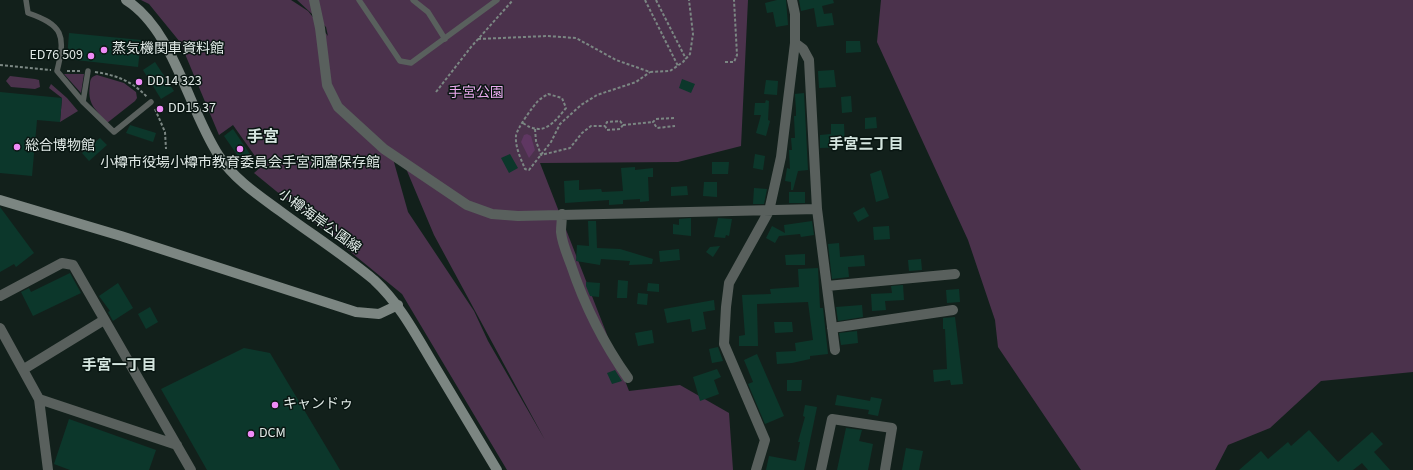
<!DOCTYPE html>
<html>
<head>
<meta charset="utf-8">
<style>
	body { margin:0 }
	canvas { display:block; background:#12201b }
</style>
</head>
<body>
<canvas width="1413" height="470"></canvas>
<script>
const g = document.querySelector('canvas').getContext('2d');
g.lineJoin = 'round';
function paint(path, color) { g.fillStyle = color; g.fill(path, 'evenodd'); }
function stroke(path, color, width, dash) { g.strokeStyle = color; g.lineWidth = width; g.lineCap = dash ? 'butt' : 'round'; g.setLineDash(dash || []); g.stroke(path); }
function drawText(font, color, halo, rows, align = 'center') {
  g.font = font + ' "Source Sans 3","Noto Sans JP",sans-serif'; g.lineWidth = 3; g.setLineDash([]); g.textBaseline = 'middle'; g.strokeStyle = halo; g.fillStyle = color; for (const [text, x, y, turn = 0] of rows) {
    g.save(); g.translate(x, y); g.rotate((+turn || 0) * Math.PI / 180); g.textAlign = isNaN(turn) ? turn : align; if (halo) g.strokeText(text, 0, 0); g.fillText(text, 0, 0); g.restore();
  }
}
const green = new Path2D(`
	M141 0H291L308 11 328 36 326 27 297 0H748L741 146 678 162 540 163 629 391 680 385 729 413 733 470H507L402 294 254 173 262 166 233 125 219 135 180 42 149 4ZM390 148 402 159 434 235 545 440 488 341 474 311 408 212Z
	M881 0H1413V372L1321 381 1270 428 1228 445 1215 470H1081L998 347 995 320 968 240 877 42Z
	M64 74H84L81 93Z
	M97 75 124 83 136 92 137 98 135 101 107 123C95 108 87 105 90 84 90 79 92 76 97 75Z
	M10 76 35 79 39 80 40 87 35 89 11 87 6 81Z
	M51 84 67 98 78 111 60 122 62 98 49 88Z`);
const water = new Path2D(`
	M527 134 531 136 535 150 529 158 521 142 524 135Z`);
const building = new Path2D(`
	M777 0H786L788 25 776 27 773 12 767 13 765 3Z
	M799 0H833L834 3 822 6 824 14 832 13 834 25 817 27 814 8 801 11Z
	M69 33 141 40 138 67 67 59Z
	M846 41H860L861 52 846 53Z
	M155 62 174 91 161 99 143 70Z
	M834 70 836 87 819 88 818 71Z
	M682 79 695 84 691 93 679 88Z
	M766 80 778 81 777 95 764 94Z
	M0 92 62 98 60 122 37 120 32 176 0 173Z
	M804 93 808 170 798 171 793 190H791V182L785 181 787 168 790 169 789 150H792L791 138H795L794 116H796V111L795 94Z
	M851 96 852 112 842 113 841 97Z
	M766 100 769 101 768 120 770 121 766 136 756 133 761 115H754L755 103H765Z
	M876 117 877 128 865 129V118Z
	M831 124H844L845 147 820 148V135L831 134Z
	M130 125 156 133 153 142 126 133Z
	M233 129 256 163 247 169 224 136Z
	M100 138 107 145 89 161 82 153Z
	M510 154 518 168 509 173 501 158Z
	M755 154 765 156 763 170 753 168Z
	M712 162H729L728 174H712Z
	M635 167V170L653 168V177H648L649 201 640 202V199L623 200V204L609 205V200L565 203 564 181 579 180V190L601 189 602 192 623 191 621 168Z
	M881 170 889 198 876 202 870 174Z
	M704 182H717V197L703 196Z
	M687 186 688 195 671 196V187Z
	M754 188 767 189 764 204H753Z
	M789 192H805V203H789Z
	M0 207 34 253 16 267 14 264 0 272Z
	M864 207 869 216 858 222 853 213Z
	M691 218V236L673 234V224L679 225V219Z
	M718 218 732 219 729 236 726 235 725 238 714 237Z
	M588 221H596L597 248 620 249 653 259 652 264 629 265 630 261 601 259 600 265 576 261 577 245 589 246Z
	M812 221 814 235 801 237 800 234 779 236 775 243 766 238 772 226 785 233 784 225Z
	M889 226 890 239 874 240 873 227Z
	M839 243 840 257 864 255 865 266 848 267 849 277 832 279 828 244Z
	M720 246 713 257 706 252 710 247Z
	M679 249 680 260 660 262 659 251Z
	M805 254V265H786L785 255Z
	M921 259 922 270 909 271 908 260Z
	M818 268 820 308H823L828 354 810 356V359L792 363 777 364 776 352 796 351 795 343 813 340 808 302 757 304 758 346H739V336L745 335 742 295 771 294 770 289 799 287 798 269Z
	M70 273 81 293 33 316 21 292 29 288 31 292Z
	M618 280 628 281 627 298H617Z
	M586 282 600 283 599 297 590 296 586 286Z
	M118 283 133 308 113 321 108 312 110 311 99 296Z
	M648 283 659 284V292L647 291Z
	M903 285 904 300 885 301 886 310 872 311 871 294 892 293 891 286Z
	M959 289 960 302 947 303 946 290Z
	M638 293 648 294 647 305 637 304Z
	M714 300 715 310 703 312 706 329 692 332 690 319 667 323 664 309Z
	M862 305 863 317 838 321 836 307Z
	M150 307 158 322 146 329 138 314Z
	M955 317 963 384 951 385 950 380 934 382 933 370 947 369 945 329H943V318Z
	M774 322H792L793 332 775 333Z
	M652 330 654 343 638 346 635 333Z
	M857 331 858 343 841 345 839 333Z
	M718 347 723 361 712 363 709 349Z
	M244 348 270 353 340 470H207L161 389Z
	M757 354 784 416 765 424 748 384 753 382 744 360Z
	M717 369 721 377 714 380 719 394 700 401 693 377Z
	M615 370 622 381 612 384 607 373Z
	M787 380H802L801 391H787Z
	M837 395 870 401 871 397 882 399 878 416 868 414 869 410 835 405Z
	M805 405 817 407 804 470H766L769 456 796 461 800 442H798L805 417 803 416Z
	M69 419 156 450 149 470H70L54 464Z
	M846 428 862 430 859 441 873 444 868 470H837Z
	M1309 430 1338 462 1372 432 1383 444 1374 452 1390 470H1368L1362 463 1353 470H1239L1261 451 1268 459 1288 442 1291 446Z
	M906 448 923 451 919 470H902Z`);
const path = new Path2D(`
	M645 0 678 66
	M656 0 686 59
	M478 39 547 36 576 38 616 60 650 72 670 71 683 62 690 54 693 34 689 0
	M725 62H734L737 55 734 0
	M0 65 51 70
	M67 71H80
	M95 72C116 75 132 81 147 97
	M436 92 471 47 513 0
	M155 109 165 132 166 149
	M674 118 656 119 653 122 657 128 675 126
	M620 121 623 125 620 129 607 130 605 126 607 122Z
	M523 123C543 137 553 124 566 108L562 98 548 94C545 96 541 98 538 101 533 106 516 130 516 136 515 147 521 159 525 169L529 170 551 142 560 124 581 105 597 95 636 82 650 72
	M623 125 653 122
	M535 129 536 141 541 155 570 148 582 133 591 126H605`);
const lane = new Path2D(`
	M26 0 28 13C63 25 66 35 57 71L83 102 114 132 151 102
	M359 0 394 52 400 61 411 63 497 0
	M413 0 428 12 445 39
	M83 102 88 71`);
const street = new Path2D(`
	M314 0 320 28 327 85 338 107 384 149 467 205 492 214 518 216 817 209
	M795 43 803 49 809 60 817 209 835 350
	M562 214C562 220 561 226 561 232 562 243 567 254 571 265 584 304 604 344 628 378
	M827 286 955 274
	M0 296 62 263 73 265 191 470
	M0 328 39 399 48 470
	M832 328 953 310
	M24 369 104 320
	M39 399 177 445
	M756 470 765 440 724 344 726 307 729 283 769 211 781 157 795 43V14L792 0
	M821 470 832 419 892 428 885 470`);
const secondary = new Path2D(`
	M126 0C174 30 188 109 219 156 234 179 258 195 280 211 311 234 344 255 374 280 400 304 416 335 434 365 455 400 476 435 497 470
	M0 200 121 236 356 312 379 314 398 305`);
const markers = [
	[104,50,4,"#ef8bf7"],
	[91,56,4,"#ef8bf7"],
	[139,82,4,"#ef8bf7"],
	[160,109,4,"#ef8bf7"],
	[17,147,4,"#ef8bf7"],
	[240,149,4,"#ef8bf7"],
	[275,405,4,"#ef8bf7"],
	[251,434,4,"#ef8bf7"]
];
const poiNames = [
	["蒸気機関車資料館",112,50],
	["ED76 509",83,56,"right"],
	["DD14 323",147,82],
	["DD15 37",168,109],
	["総合博物館",25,147],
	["小樽市役場小樽市教育委員会手宮洞窟保存館",240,164,"center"],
	["キャンドゥ",283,405],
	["DCM",259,434]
];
const parkNames = [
	["手宮公園",476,94]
];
const streetNames = [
	["小樽海岸公園線",319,222,36]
];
const neighbourhoodNames = [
	["手宮三丁目",866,146],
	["手宮一丁目",119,367]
];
const quarterNames = [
	["手宮",263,138]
];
paint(green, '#4b324c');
paint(water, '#5f3762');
paint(building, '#0c372b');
stroke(path, '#7b8783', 2, [3, 2]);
stroke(lane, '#59605d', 5.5);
stroke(street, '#59605d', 10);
stroke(secondary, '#7c8682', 10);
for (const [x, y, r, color] of markers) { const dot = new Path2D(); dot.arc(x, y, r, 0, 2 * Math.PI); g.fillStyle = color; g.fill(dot); stroke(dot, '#091612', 1.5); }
drawText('14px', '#e1eae7', '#091612', poiNames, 'left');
drawText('14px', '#e9aaee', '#091612', parkNames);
drawText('14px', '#e1eae7', '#091612', streetNames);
drawText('bold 15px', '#d4e5df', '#091612', neighbourhoodNames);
drawText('bold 16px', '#d4e5df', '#091612', quarterNames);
</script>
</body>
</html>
